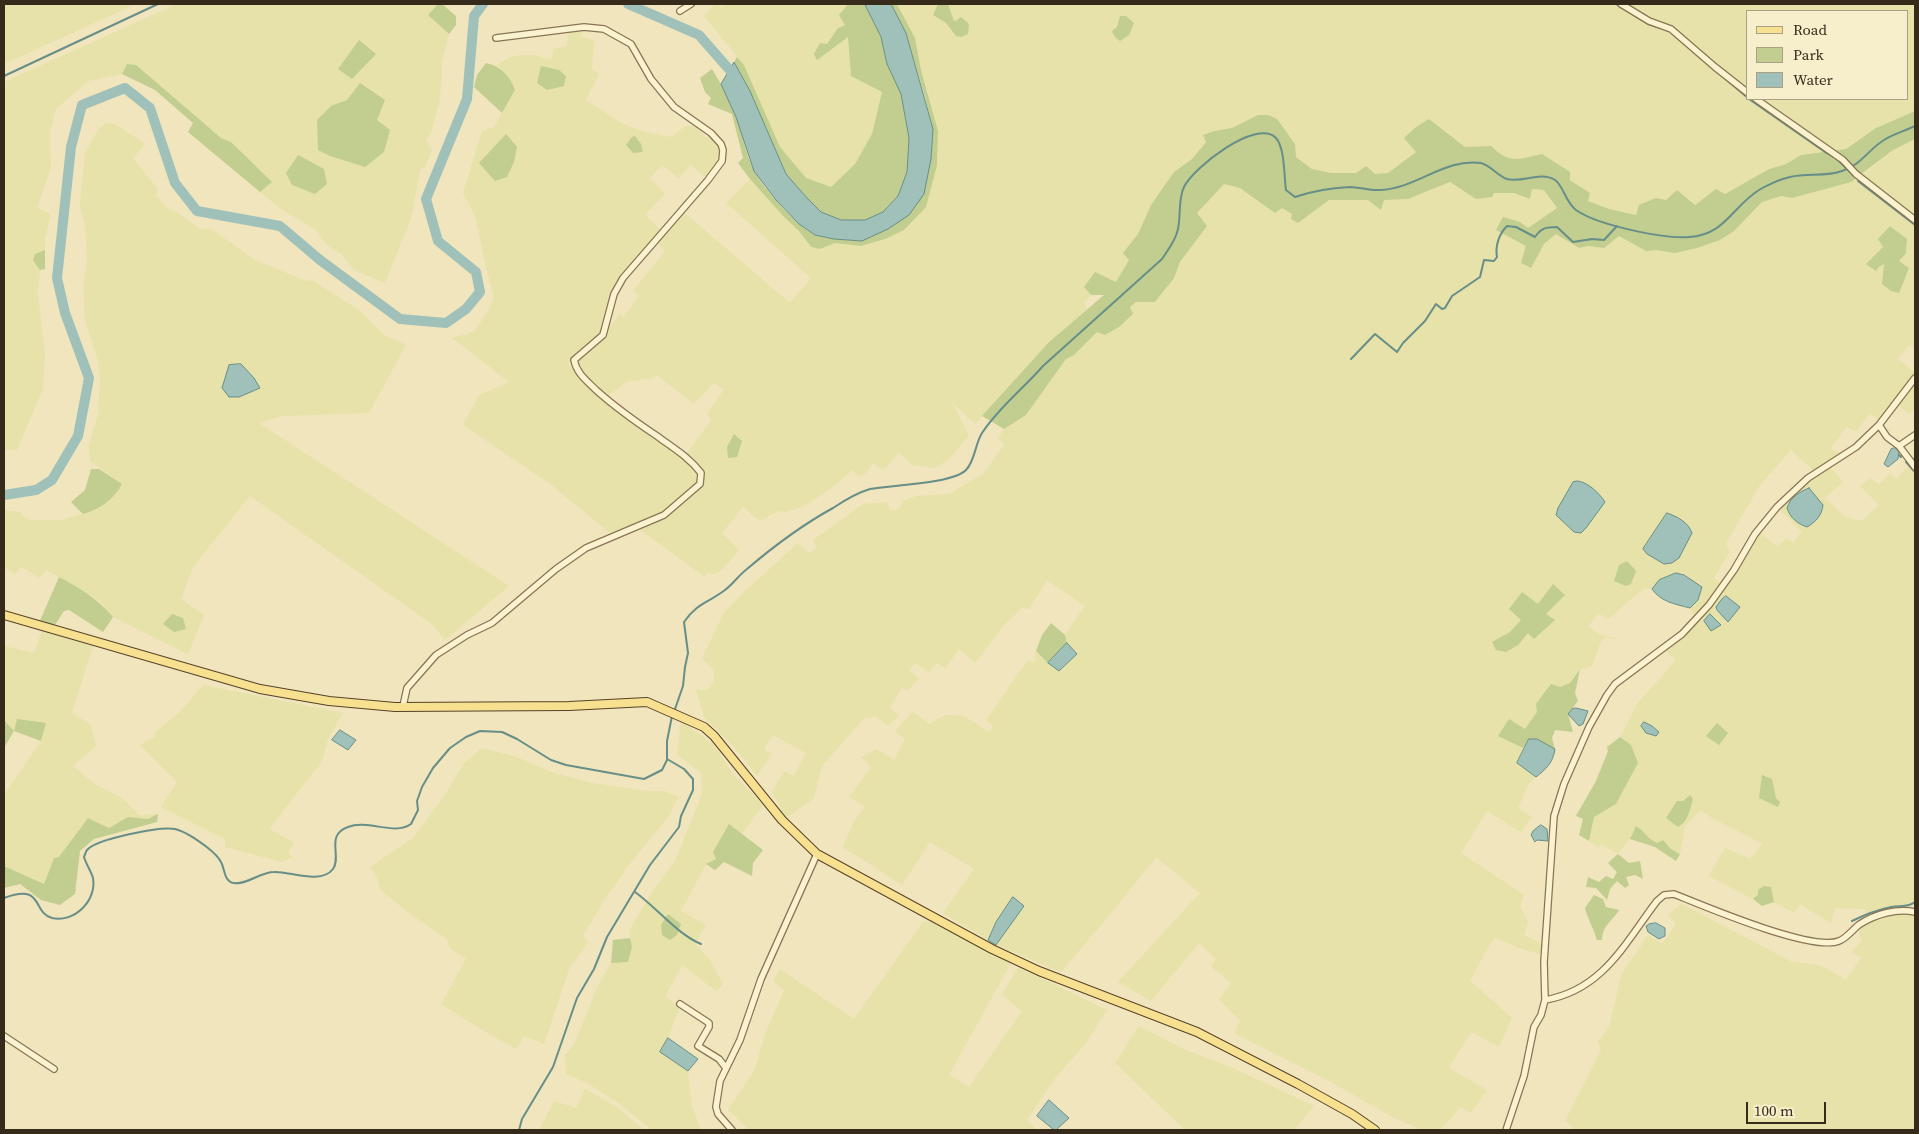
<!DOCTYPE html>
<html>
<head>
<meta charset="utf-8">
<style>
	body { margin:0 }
	#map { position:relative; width:1919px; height:1134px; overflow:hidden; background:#f0e5bc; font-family:"Source Serif 4",serif }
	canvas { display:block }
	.frame { position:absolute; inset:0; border:5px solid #362b1a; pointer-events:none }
	.legend { position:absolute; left:1746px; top:10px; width:162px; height:90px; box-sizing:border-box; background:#f7efcc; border:1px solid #aaa185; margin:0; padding:6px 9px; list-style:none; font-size:15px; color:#362b1a }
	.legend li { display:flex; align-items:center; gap:10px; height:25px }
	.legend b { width:25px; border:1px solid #aaa185 }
	.scale { position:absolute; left:1746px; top:1102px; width:80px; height:22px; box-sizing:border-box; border:2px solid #362b1a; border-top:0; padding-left:6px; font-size:15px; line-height:18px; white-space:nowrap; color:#362b1a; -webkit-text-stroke:4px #f7efcc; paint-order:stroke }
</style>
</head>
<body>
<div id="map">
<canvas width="1919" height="1134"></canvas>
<div class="frame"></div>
<ul class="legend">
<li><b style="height:6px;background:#f7e090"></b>Road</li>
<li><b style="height:14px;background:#c1ce8f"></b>Park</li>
<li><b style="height:14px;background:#a0c1ba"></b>Water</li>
</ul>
<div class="scale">100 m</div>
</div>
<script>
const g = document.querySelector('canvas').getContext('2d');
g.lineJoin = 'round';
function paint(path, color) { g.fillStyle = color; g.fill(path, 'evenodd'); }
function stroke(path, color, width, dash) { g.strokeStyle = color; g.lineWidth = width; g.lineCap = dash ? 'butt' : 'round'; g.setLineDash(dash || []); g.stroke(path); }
const farmland = new Path2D(`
	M4 4H136L4 64Z
	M177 4H438L428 15 449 34 442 62V77L439 104 431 132 426 140 432 151 425 167 420 170 411 219 396 255 385 283 354 270 341 254 328 246 316 230 281 209 260 192 271 182 231 142 221 138 127 64 122 74 88 81 56 109 50 133 51 168 37 208 51 214 45 238V250L35 254 33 260 40 270 38 294 45 354 43 389 17 450H4V82Z
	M715 4H718L722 8 726 4H848L840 14 845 25 838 28 816 60 848 36 851 76 882 92 872 134 855 164 831 187 806 179 780 147 744 65 704 16Z
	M897 4H1915V111L1876 128 1846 149 1801 155 1786 164 1769 169 1725 194 1716 190 1695 205 1656 198 1636 215 1609 209 1588 201 1590 193 1570 179 1542 154 1512 160 1501 156 1491 147H1465L1429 119 1416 152 1388 173 1375 175 1366 166 1357 173H1331L1312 169 1296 157 1258 115 1232 128 1214 131 1203 136 1206 141 1192 159 1174 172 1151 205 1138 234 1124 252 1129 260 1116 283 1084 287 1091 295 1084 303 1087 309 1049 342 975 424 952 402 969 436 949 459 935 468 912 465 899 452 888 466 882 470 873 463 866 473 859 476 852 470 833 487 804 506 787 512 778 511 760 521 743 507 722 533 739 550 721 571 713 574 708 572 704 576 640 530 664 519 687 500 702 482 705 475 699 463 687 453 712 419 707 414 724 389 714 383 694 404 657 375 653 378 627 382 607 396 582 375 577 366V360L605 336 609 322 613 324 619 314 624 317 639 295 633 291 665 251 656 243 681 210 790 303 811 278 726 203 750 179 784 217 799 231 811 247 820 249 835 243 861 246 904 230 929 94 900 9ZM1748 11H1908V99H1748Z
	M582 29 581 37 594 40 592 69 599 74 586 100 623 124 645 132 672 137 685 126H694L707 138 711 133 721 144 722 161 708 180 691 165 678 178 662 165 650 178 665 194 645 215 660 229 625 270 610 294 601 332 568 363 579 377 618 413 689 463 700 475 696 484 662 513 610 533 549 483 463 425 479 395 509 382 452 338 474 332 490 308 494 296 486 267 475 215 463 193 482 131 494 127 515 90 511 80 497 65 508 58 520 55H534L551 60 554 49 567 46 568 33Z
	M106 123 117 125 145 144 133 158 158 189 156 196 167 208 177 212 200 229 207 228 214 231 255 260 306 281 312 280 359 310 384 335 406 345 369 413 282 416 259 423 509 586 445 640 432 624 250 496 193 567 181 599 204 615 188 654 113 617 101 602 79 588 46 570 40 578 21 567 15 574 4 567V510L20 512 23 516 30 520H60L95 511 122 484 90 461 89 445 98 414 100 379 97 358 85 320 83 286 87 262 85 227 80 205 85 153 98 130Z
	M1915 139V350L1909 345 1898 359 1915 373V408L1909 414 1896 404 1882 422 1870 413 1856 432 1847 427 1830 449 1845 454 1828 465 1843 482 1825 498 1845 517 1862 521 1879 505 1860 486 1871 478 1879 485 1890 473 1896 479 1911 463 1909 460 1915 455V902L1911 906 1915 912V1130H1575L1565 1121 1601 1050 1598 1042 1610 1025 1621 975 1648 935 1662 944 1676 924 1668 914 1682 904 1790 961 1822 966 1846 980 1861 958 1851 952 1862 941 1859 935 1866 909 1835 908 1831 923 1800 904 1794 913 1774 902 1770 887 1753 899 1709 876 1725 848 1750 859 1763 844 1712 818 1701 810 1685 826 1680 854 1671 849 1663 840 1657 843 1647 839 1642 830 1635 827 1630 839 1618 854 1600 844 1598 847 1589 841 1594 817 1616 804 1630 778 1631 745 1620 737 1637 704 1676 660 1662 648 1696 619 1690 608 1698 600 1684 575 1676 573 1659 580 1652 589H1643L1608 619 1598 613 1588 627 1600 635 1612 637 1616 639 1605 637 1600 644 1592 666 1578 670 1570 683 1560 687 1525 729 1499 735 1523 748 1517 763 1536 777 1528 785 1518 808 1532 817 1521 832 1487 811 1461 853 1524 895 1520 907 1528 922 1524 935 1542 944 1540 954 1518 948 1495 937 1486 951 1470 981 1512 1018 1499 1047 1471 1032 1449 1068 1487 1090 1471 1113 1461 1107 1440 1130H1422L1392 1117 1331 1082 1234 1033 1240 1021 1219 999 1231 983 1211 966 1216 959 1199 943 1151 1001 1118 982 1200 893 1156 857 1117 906 1061 972 996 945 1024 906 996 922 988 940 943 913 974 869 930 842 902 885 843 847 854 821 865 807 849 797 871 767 861 757 877 749 894 760 905 739 895 731 913 712 929 724 945 715 964 716 989 732 993 726 986 720 1027 661 1035 662 1036 651 1059 671 1077 654 1067 643 1065 635 1085 606 1047 580 1029 609 1022 608 1004 625 975 663 959 649 945 668 937 663 929 672 915 663 909 670 919 679 908 690 901 688 890 708 899 715 888 726 877 717 864 718 822 766 814 798 786 818 772 792 784 771 794 776 806 753 773 735 764 749 772 753 757 776 734 747 704 717 696 690 709 689 714 681V670L702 658 724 613 745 591 797 544 810 553 816 548 813 540 863 504 887 502 890 511 899 509 903 501 916 496 949 494 983 474 1004 445 998 438 1004 429 1026 415 1066 359 1074 355 1097 332 1136 302H1155L1174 278 1180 262 1207 226 1196 213 1224 184 1240 188 1255 197 1281 207 1292 214 1298 223 1329 200H1384L1427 192 1450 182 1476 199 1494 193H1514L1530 199 1532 189 1544 190 1557 208 1528 228 1520 222 1503 218 1545 244 1556 234 1579 248 1588 246 1604 248 1619 236 1646 251 1656 250 1675 253 1734 231 1762 202 1781 196 1792 198 1860 177 1893 150ZM1791 450 1816 473 1777 507 1802 532 1793 543 1786 538 1778 547 1758 531 1723 585 1714 578 1730 551 1725 545 1760 485Z
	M42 631 93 646 72 713 91 725 96 746 73 766 96 785 122 798 139 815 158 814 148 819 128 817 109 828 88 818 59 857 54 858 44 884 4 866V795L41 741 46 723 14 731 4 720V646L34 653Z
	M203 685 343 713 328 739 322 761 269 829 294 842 288 853 293 857 282 862 225 847V839L161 807 177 782 140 745 155 737V732L179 713Z
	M681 721 714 745 733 774 763 805 742 834 730 825 716 859 706 864 681 911 706 925 695 944 710 960 723 984 716 991 682 965 665 997 680 1006 668 1038 660 1052 688 1071 692 1106 701 1130H652L617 1102 587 1083 566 1074 565 1055 575 1043 596 990 611 963 628 962 632 947 629 931 654 889 675 861 702 794 701 773 677 754Z
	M482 748 514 756 554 773 592 783 646 791H665L678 797 669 816 631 862 605 899 583 936 588 942 569 969 544 1044 524 1036 517 1049 489 1034 441 1004 466 959 450 948 447 939 406 911 380 889 377 877 370 867 413 838 447 792 464 763Z
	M932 921 1011 963 949 1075 969 1087 1022 1011 1002 995 1018 967 1107 1010 1085 1044 1056 1077 1027 1120 1037 1130H744L747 1128 728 1110 754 1071 766 1032 784 990 773 981 780 969 854 1019 923 922Z
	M1139 1026 1183 1049 1231 1067 1314 1106 1294 1130H1185L1115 1063Z
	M585 1089 615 1106 644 1130H539L554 1101 576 1108Z`);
const green = new Path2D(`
	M438 4H442L456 16V25L449 34 428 15Z
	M848 4H865L881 37 887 64 901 94 909 138 907 172 898 196 883 212 865 220H841L821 212 807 198 786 174 750 91 734 62 737 57 744 65 780 147 806 178 831 187 855 164 872 134 882 92 851 76 848 37 817 60 814 54 820 43 827 44 838 28 845 25 839 15Z
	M891 4H897L915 38 921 70 938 131 937 165 926 207 904 230 885 239 861 246 835 243 820 249 811 247 799 231 784 217 750 179 738 163 743 158 732 114 708 104 711 98 705 92 700 78 712 69C721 84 730 99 736 116 743 134 745 153 754 170 762 187 799 230 817 235 831 240 847 240 862 241L931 159 933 129 925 97 906 33Z
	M938 4H948L954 21 957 20 961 17 969 24 968 34 961 37 956 36 946 23 933 15Z
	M1120 16H1126L1134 23 1129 35 1120 41 1115 37 1112 31 1117 27Z
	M359 40 376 54 352 79 338 69Z
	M486 63C501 66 510 76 515 90L502 113 474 87 477 75Z
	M127 64 136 65 221 138 231 142 272 182 260 192 188 132 193 123 155 90 122 74Z
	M541 66 559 70 566 76 564 86 547 90 537 83Z
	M360 83 385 100 377 120 390 130 384 152 365 167 330 156 318 150 317 120 331 106 347 100Z
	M1915 111V139L1893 150 1851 182 1792 198 1781 196 1762 202 1734 231 1720 240 1697 248 1675 253 1656 250 1646 251 1619 236 1604 248 1588 246 1579 248 1556 234 1544 244 1531 268 1521 263 1526 246 1496 230 1503 217 1520 222 1528 228 1557 208 1544 190 1532 189 1530 199 1514 193H1494L1492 197 1476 199 1450 182 1408 199 1384 200 1381 210 1368 200H1329L1298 223 1291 219 1292 214 1282 208 1275 213 1240 188 1224 184 1197 213 1207 226 1180 262 1174 278 1155 302H1136L1130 307 1133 314 1119 327 1105 335 1097 332 1074 355 1066 359 1026 415 1004 429 982 416 1049 342 1104 295H1091L1084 287 1095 272 1116 282 1129 260 1123 253 1138 234 1151 205 1174 172 1192 159 1206 142 1203 135 1214 131 1232 128 1258 115H1268L1277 119 1295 144 1296 157 1312 169 1331 173H1356L1366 166 1375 174 1388 173 1416 152 1404 138 1416 127 1429 119 1465 147 1491 146C1511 165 1517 159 1542 154L1570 172V180L1590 193 1588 201 1609 209 1636 215 1639 205 1656 198 1666 200 1677 190 1695 205 1716 189 1725 194 1769 169 1786 164 1801 155 1846 149 1876 128Z
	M506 134 517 147 514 162 507 177 495 181 479 163Z
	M635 136 641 144 643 152 633 153 626 145 632 137Z
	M298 155 324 169 327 184 315 194 292 185 286 173Z
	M1890 226 1907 239 1906 253 1899 261 1909 268 1899 293 1891 291 1882 284 1884 264 1879 267 1876 271 1866 264 1883 247 1878 239Z
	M45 250V269L40 270 33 260 35 254Z
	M734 434 742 441 737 457 728 458 727 447Z
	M91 469H99L122 484C114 499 99 510 83 514L71 502 85 490Z
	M1627 561 1636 571 1631 584 1626 586 1614 581 1619 565Z
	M59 577C80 588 97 598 113 617L103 632 69 610 64 611 55 625 39 623Z
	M1553 584 1565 595 1546 614 1555 620 1534 639 1528 633 1518 645 1506 652 1496 650 1492 642 1510 632 1521 620 1509 609 1522 592 1538 604Z
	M172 614 183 618 186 629 174 632 163 624Z
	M1051 623 1065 635 1067 643 1048 663 1036 651 1042 635Z
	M1580 669 1575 693 1578 701 1568 714 1573 732 1555 730 1552 738 1555 749 1537 739H1529L1523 748 1498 736 1509 719 1525 729 1537 712 1536 704 1551 684 1560 687 1570 683Z
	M17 719 46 723 41 741 14 731 4 748V720L14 731Z
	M1717 723 1728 733 1719 745 1706 736Z
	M1620 737 1631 745 1638 763 1616 804 1594 817 1589 841 1579 835 1583 819 1576 816 1596 781 1608 751 1607 747Z
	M1762 775 1772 779 1776 798 1780 802 1778 807 1759 798Z
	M1690 795 1693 799C1690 810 1688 822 1678 827L1666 818 1677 801H1683Z
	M158 814 157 822 94 839 80 851 75 894 60 905 41 900 20 884 4 888V866L44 884 54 858 59 857 88 818 109 828 128 817 148 819Z
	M729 824 763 850 753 863 752 876 724 862 715 870 706 864 716 859 713 852Z
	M1636 826C1645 831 1646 838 1657 843L1663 840 1671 849 1680 854 1676 861 1655 847 1630 839Z
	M1618 854 1629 863 1640 861 1643 879 1635 875 1626 877 1629 885 1625 888 1617 881 1610 889 1607 900 1596 888 1586 887 1588 877 1599 882 1606 876 1613 879 1617 872 1608 863Z
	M1764 886 1771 887 1774 902 1762 906 1753 899 1758 895V890Z
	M1594 895 1603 899 1606 907 1619 910C1612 922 1603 924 1602 940H1597C1594 929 1588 920 1585 908Z
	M668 914 681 924 677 935 670 940 662 935 661 925Z
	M630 938 632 947 628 962 611 963 613 940Z`);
const water = new Path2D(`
	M865 4H891L906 33 933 129 931 159 924 194 909 215 888 229 862 241 834 239 815 235 799 224 776 200 754 171 736 117 721 84 734 62 750 91 786 174 807 198 821 212 841 220H865L883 212 898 196 907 172 909 138 901 94 887 64 881 37Z
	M241 364 254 378 260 388 239 397H229L222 388 229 365Z
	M1895 448 1899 451 1898 459 1888 467 1884 464 1891 449Z
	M1578 481C1589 483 1599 493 1605 502L1586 528 1581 533 1574 532 1556 515 1558 508 1573 482Z
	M1809 488 1823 505C1822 515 1816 522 1807 527 1798 524 1790 518 1787 508 1790 498 1799 492 1809 488Z
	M1667 513C1678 517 1688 522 1692 533L1679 558 1672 563 1664 564 1647 554 1643 549Z
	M1676 573 1684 575 1702 587 1698 600 1690 608C1675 604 1661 602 1652 589L1659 580Z
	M1726 596 1740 607 1728 622 1717 610 1716 607 1721 600Z
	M1710 614 1721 625 1711 631 1704 621Z
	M1067 643 1077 654 1059 671 1048 663Z
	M1576 708 1588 711 1583 724 1579 726 1568 714 1572 709Z
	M1644 722 1652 726 1659 732 1656 736 1646 733 1641 726Z
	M340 730 356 740 348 750 332 740Z
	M1529 739H1537L1555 749C1553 763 1546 769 1536 777L1517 763Z
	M1541 825 1547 829 1548 841 1537 840 1535 842 1531 835 1533 831Z
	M1013 897 1024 906 996 945 988 940 996 922Z
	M1656 923 1665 928V936L1659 939 1648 932 1646 926 1649 924Z
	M668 1038 698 1059 688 1071 660 1052Z
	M1049 1100 1069 1118 1056 1130H1054L1037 1116Z`);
const stream = new Path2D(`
	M1616 4 1648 24 1660 28
	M1696 54 1748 98
	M4 76 158 4
	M1749 99 1825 152 1837 159 1854 176
	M1858 181 1915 225
	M1351 359 1375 334 1397 352 1403 343 1425 321 1436 304 1442 309 1445 308 1452 296 1480 277 1484 260 1494 261 1497 257C1495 246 1499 234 1507 226L1516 227 1535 237C1541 228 1546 227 1557 227L1573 242 1592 239 1604 240 1617 226
	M1899 455 1901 457
	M1914 459 1915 460
	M1906 462 1915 472
	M674 712 683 686 685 667 688 653 684 622C698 602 708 603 725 590 733 584 739 575 747 569 774 546 802 525 833 508 845 500 856 493 870 489 890 485 952 484 966 470 975 461 975 444 982 433 999 407 1024 388 1043 366L1162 259C1168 250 1176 240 1178 229 1181 215 1178 199 1184 187 1193 168 1256 118 1276 138 1285 148 1284 177 1286 190L1295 197C1312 191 1331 188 1350 187 1360 187 1370 191 1380 190 1416 189 1444 158 1481 163 1490 165 1498 176 1507 179 1523 183 1540 171 1555 180 1563 185 1566 203 1576 210 1597 225 1663 239 1689 237 1725 235 1732 207 1759 190 1767 185 1781 179 1790 177 1807 173 1826 177 1842 171 1860 166 1869 149 1884 140 1893 134 1905 131 1915 126
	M635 892C656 907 677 934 701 944
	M4 898C45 883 31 912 52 918 74 923 97 901 93 878 91 871 86 864 84 857 85 855 86 851 87 850 96 839 161 826 175 829 187 832 199 841 208 848 213 852 218 856 221 862 225 869 224 882 234 883 247 885 260 872 274 872 289 871 321 885 333 869 342 856 325 835 348 827 368 819 394 836 411 824L418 810 417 801 422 787 433 768 450 748 466 737 480 731 502 732 517 739 551 760 566 765 644 779 662 770 667 760
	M1852 921C1864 915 1877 910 1891 907 1900 905 1908 908 1915 902
	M519 1130 522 1119 553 1067 577 998 594 969 607 937 650 865 679 827 681 816 693 790V779L684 769 667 759V741L672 716`);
const river = new Path2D(`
	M628 4 699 35 734 75 736 80
	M4 495 36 490 52 480 78 436 89 378 65 313 57 278 71 147 82 105 125 88 150 108 175 183 197 211 280 226 320 260 400 319 446 323 466 309 480 292 476 272 438 241 426 199 467 99 474 16 483 4`);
const minor = new Path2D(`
	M1621 4 1649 21 1671 29 1715 67 1748 93
	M680 11 691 4
	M1756 99 1843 160 1856 174 1915 220
	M1879 425 1915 378
	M1899 446 1915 467
	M403 706 407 688 436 655 467 635 492 623 556 569 586 548 664 515 700 484 701 473C689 457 673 448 657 436 636 422 615 407 596 390 586 380 577 374 574 360L603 335 614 294 623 278 708 180 722 161 723 150 721 144 711 133 674 107 651 79 631 44 604 29 584 27 496 38
	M1545 1000C1603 990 1625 943 1657 901L1664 895 1674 894C1704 906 1812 952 1839 941 1847 938 1853 929 1860 924 1876 914 1897 908 1915 912
	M680 1004 709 1023V1027L698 1046 719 1059 726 1068
	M4 1036 54 1069
	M732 1130 718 1114 716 1107 720 1081 740 1040 761 979 817 854
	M1506 1130 1524 1076 1534 1027 1541 1015 1545 1000 1544 962 1554 816 1564 784 1589 727 1607 695 1615 684 1682 634 1709 605 1734 570 1755 534 1777 507 1808 478 1856 447 1879 425 1887 437 1899 446 1915 435`);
const major = new Path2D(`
	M4 615 260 689 329 701 395 707 569 706 647 702 704 727 714 736 782 820 817 854 992 949 1039 971 1197 1032 1298 1084 1352 1114 1375 1130`);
paint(farmland, '#e6e2a9');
paint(green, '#c1ce8f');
paint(water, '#a0c1ba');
stroke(water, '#678e88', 1);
stroke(stream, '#678e88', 2);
stroke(river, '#a0c1ba', 10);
stroke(minor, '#887554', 8);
stroke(major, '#554229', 10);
stroke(minor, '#fbf2cf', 5.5);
stroke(major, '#f7e090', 8);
</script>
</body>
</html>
